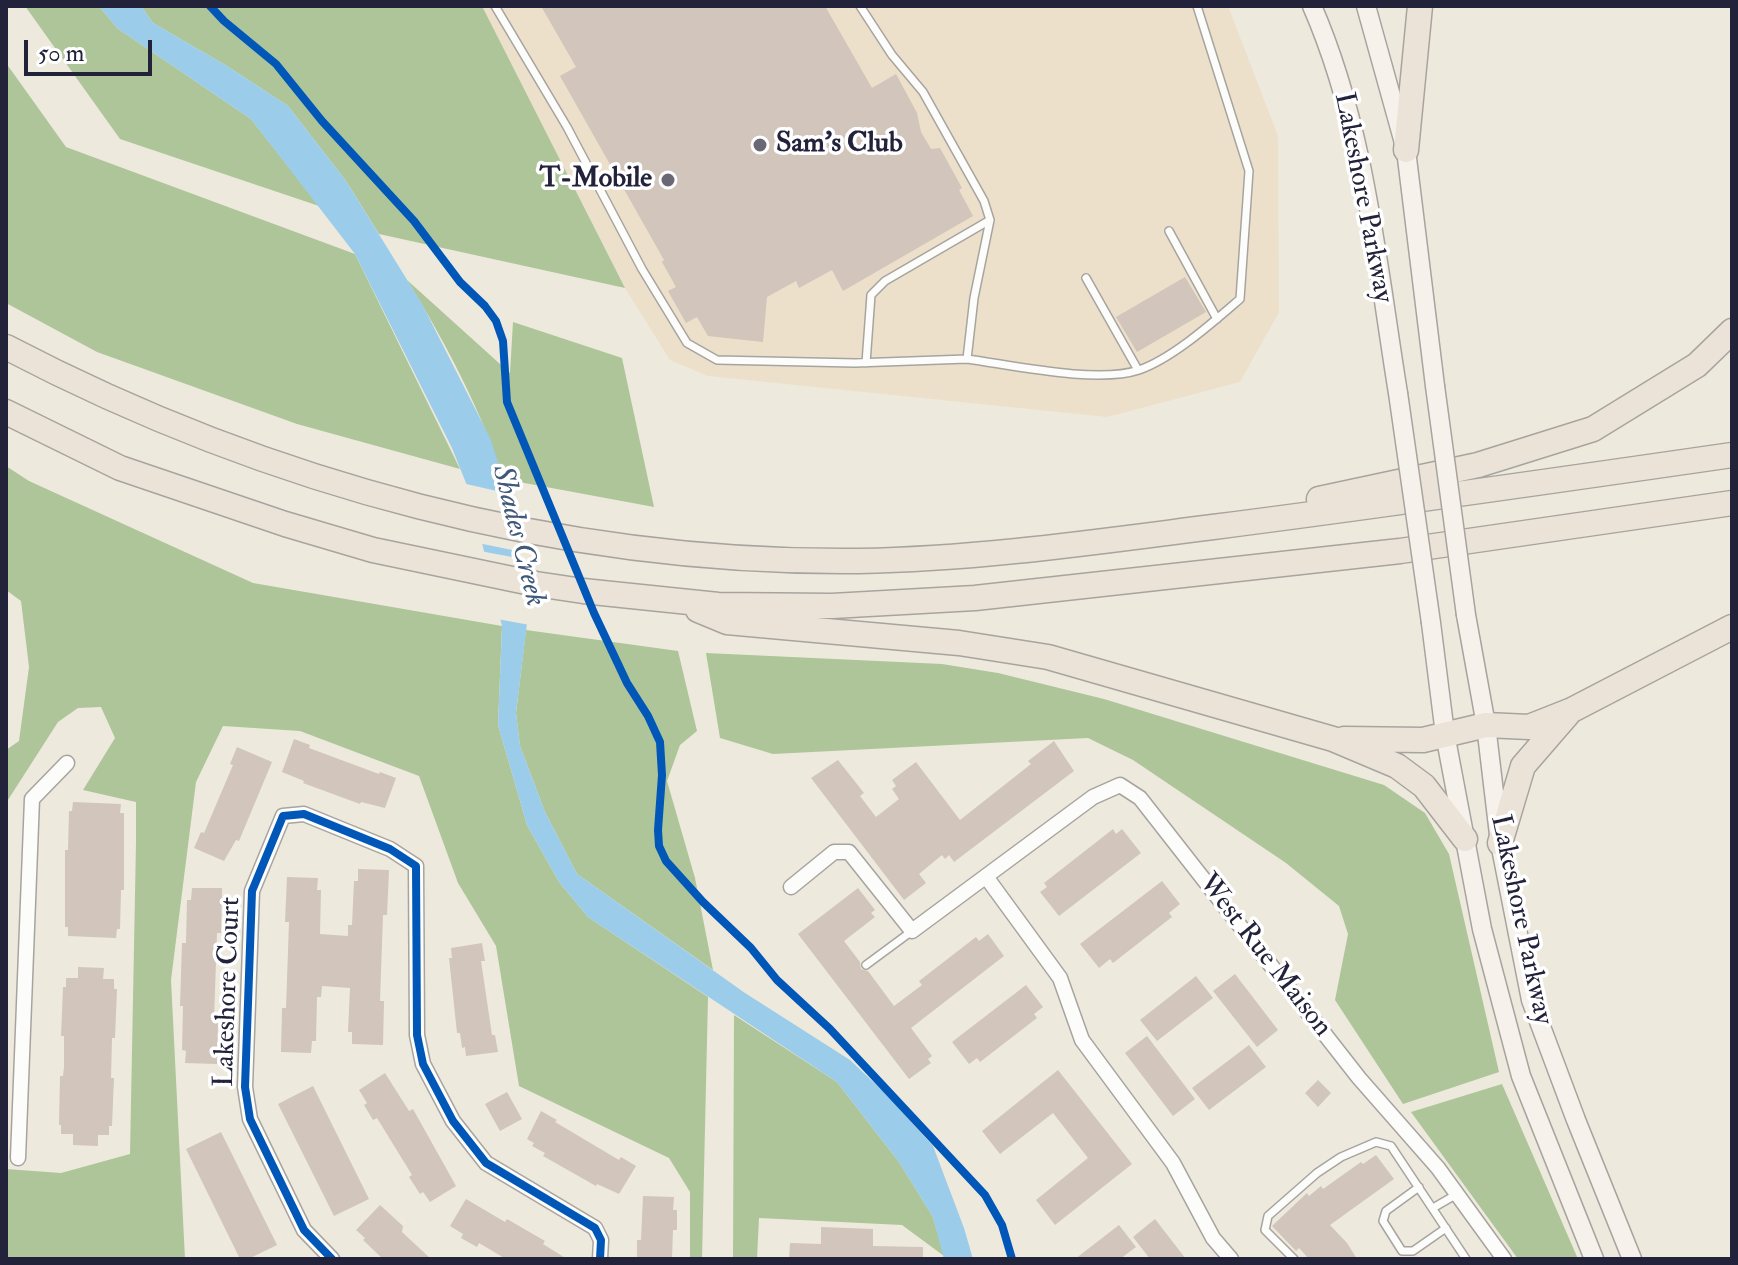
<!DOCTYPE html>
<html>
<head>
<meta charset="utf-8">
<style>
	body { margin:0 }
	#map { position:relative; width:1738px; height:1265px; overflow:hidden; background:#eee9dd; font-family:"IM FELL Double Pica",serif }
	canvas { display:block }
	.frame { position:absolute; inset:0; border:8px solid #22223b; pointer-events:none }
	.scale { position:absolute; left:24px; top:40px; width:128px; height:36px; box-sizing:border-box; border:4px solid #22223b; border-top:0; padding-left:10px; font-size:24px; line-height:28px; white-space:nowrap; color:#22223b; -webkit-text-stroke:6px #fff; paint-order:stroke }
</style>
</head>
<body>
<div id="map">
<canvas width="1738" height="1265"></canvas>
<div class="frame"></div>
<div class="scale">50 m</div>
</div>
<script>
const g = document.querySelector('canvas').getContext('2d');
g.lineJoin = 'round';
function paint(path, color) { g.fillStyle = color; g.fill(path, 'evenodd'); }
function stroke(path, color, width, dash) { g.strokeStyle = color; g.lineWidth = width; g.lineCap = dash ? 'butt' : 'round'; g.setLineDash(dash || []); g.stroke(path); }
function drawText(font, color, halo, rows, align = 'center') {
  g.font = font + ' "IM FELL Double Pica",serif'; g.lineWidth = 7; g.setLineDash([]); g.textBaseline = 'middle'; g.strokeStyle = halo; g.fillStyle = color; for (const [text, x, y, turn = 0] of rows) {
    g.save(); g.translate(x, y); g.rotate((+turn || 0) * Math.PI / 180); g.textAlign = isNaN(turn) ? turn : align; if (halo) g.strokeText(text, 0, 0); g.fillText(text, 0, 0); g.restore();
  }
}
const built = new Path2D(`
	M482 6H1228L1278 136 1279 312 1240 382 1107 417 708 376 670 360 625 288Z`);
const forest = new Path2D(`
	M25 6H99L117 28 251 119 319 206 120 139Z
	M141 6H482L625 288 379 234 346 181 288 106 227 66 153 23Z
	M6 63 66 147 355 254 460 469 297 424 97 352 6 303Z
	M407 280 510 373 513 322 622 358 654 507 503 479C484 415 443 338 407 280Z
	M6 466 29 481 253 583 502 626 498 725 527 825 559 882 588 917 708 997 702 1259H690V1192L669 1158 519 1086 496 946 458 883 419 776 300 731 223 726 196 782 171 980 185 1259H6V1169L61 1173 130 1154 136 843V802L83 790 115 738 101 707 78 708 58 722 6 803V750L19 741 29 667 21 601 6 590Z
	M526 630 678 651 697 731 680 745 667 781 695 878 713 970 577 874 545 812 520 746 516 713Z
	M706 653 942 664 998 673 1104 699 1384 785 1425 813 1449 854 1499 1072 1403 1104 1335 1000 1348 934 1339 906 1286 863 1133 760 1088 738 773 754 720 738Z
	M734 1015 837 1082 899 1162 933 1217 944 1256 902 1225 759 1218 757 1259H733Z
	M1502 1084 1578 1259H1518L1411 1112Z`);
const water = new Path2D(`
	M99 6H141L153 23 227 66 288 106 346 181 422 304 491 440 503 479 529 607 516 713 520 746 545 812 577 874 745 993 850 1060 887 1095 933 1146 964 1228 973 1259H944L933 1217 899 1162 837 1082 588 917 559 882 527 825 498 725 502 626 470 493 452 448 355 254 251 119 117 28Z`);
const pier = new Path2D(`
	M462 483 510 494 522 552 478 543Z
	M480 551 523 559 533 607 530 625 497 619Z`);
const building = new Path2D(`
	M541 6H825L872 88 896 74 917 113 921 132 931 149 940 148 962 188 959 190 973 216 843 291 832 270 799 288 796 281 767 297 763 342 708 336 697 317 686 323 668 291 676 287 662 262 664 260 560 76 576 67Z
	M1185 277 1206 312 1137 352 1116 317Z
	M294 739 310 745 309 748 379 774 380 772 396 778 385 808 361 802 360 804 303 783 304 781 282 772Z
	M1054 741 1074 771 954 862 949 855 945 859 942 855 919 874 926 883 904 900 811 778 838 760 864 793 860 796 876 817 899 799 892 789 896 786 892 780 916 762 960 820 1031 764 1028 761Z
	M237 747 272 762 239 841 236 840 224 861 194 848 201 832 204 833 233 765 230 764Z
	M73 802 121 804 120 813H124V890H121L120 929H117L116 938 68 936V927H65V850H68L69 811H72Z
	M1113 829 1116 834 1122 829 1141 853 1059 916 1040 892 1047 887 1044 883Z
	M358 869 389 870 387 915H383L380 1001H384L383 1045 352 1044V1032H348L350 988 322 986 321 997H317L316 1041H312L311 1053 281 1052 282 1008H286L289 922H285L287 877 318 878 317 890H321L320 934 348 936V925H352L354 881H358Z
	M1162 881 1180 904 1169 913 1172 917 1113 963 1110 959 1099 968 1080 944Z
	M192 888H222L221 933H217L214 1020H218L217 1064 185 1063 186 1051 182 1050 183 1006H180L182 943H186L187 900H191Z
	M858 888 875 910 871 913 875 917 844 941 860 962 861 969 868 971 894 1006 922 985 919 981 976 937 979 941 988 934 1004 956 911 1028 932 1056 928 1059 931 1063 909 1079 798 934Z
	M482 943 485 961H481L492 1035H495L498 1052 466 1056 465 1047 462 1048 460 1033H457L449 958H452L451 948Z
	M78 967 104 968 103 979H114V989H117L115 1038H112L111 1078H114L112 1126H109V1135H98V1146L73 1145V1134H61V1125H59L60 1076H63L64 1067V1036H61L63 987H66V978H78Z
	M1235 974 1278 1030 1257 1047 1213 991Z
	M1196 976 1213 998 1157 1041 1140 1020Z
	M1026 985 1043 1007 1034 1014 1037 1018 980 1062 977 1058 969 1064 952 1042Z
	M1147 1036 1195 1099 1173 1116 1125 1053Z
	M1249 1045 1266 1067 1209 1110 1192 1088Z
	M1058 1070 1132 1164 1055 1225 1036 1200 1088 1158 1053 1113 1000 1154 982 1131Z
	M385 1073 409 1111 413 1109 456 1186 430 1202 423 1192 420 1194 409 1177 412 1175 377 1118 373 1120 364 1105 367 1103 359 1090Z
	M1318 1080 1331 1093 1318 1107 1305 1093Z
	M313 1086 369 1199 334 1216 278 1104Z
	M507 1092 522 1119 500 1131 485 1104Z
	M541 1111 557 1120 555 1122 619 1160 621 1157 636 1166 619 1194 597 1184 596 1186 543 1156 545 1153 532 1146 534 1143 527 1139Z
	M221 1132 277 1245 248 1259H240L186 1149Z
	M1376 1155 1394 1179 1330 1225 1347 1243 1357 1259H1309L1299 1248 1296 1251 1272 1226 1307 1193 1309 1196 1321 1186 1323 1189 1361 1162 1363 1164Z
	M643 1196 674 1197 673 1210H677V1230H673L672 1259H637V1240H641Z
	M466 1199 505 1222 507 1219 545 1241 543 1244 567 1259H506L479 1243 477 1247 461 1238 463 1234 450 1226Z
	M380 1205 403 1226 402 1232 431 1259H383L363 1240 365 1238 356 1230Z
	M1155 1219 1186 1259H1150L1133 1237Z
	M1119 1225 1136 1247 1120 1259H1075Z
	M821 1227 873 1229V1246L923 1247V1259H789L790 1243 821 1244Z`);
const service = new Path2D(`
	M495 6 567 127 642 269 687 343 717 360 855 363 967 359 974 298 990 220 984 201 923 92 892 55 860 6
	M1169 231 1217 319
	M1086 278 1138 370
	M967 359C1012 365 1097 384 1139 370 1173 358 1212 323 1240 299L1249 171 1197 6
	M866 363 871 295 885 281 990 220
	M866 965 912 931
	M1419 1187 1386 1211 1383 1221 1402 1251H1413L1446 1228
	M1433 1208 1457 1194
	M1294 1259 1265 1230 1268 1216 1317 1173 1341 1157 1376 1142 1391 1146 1466 1259`);
const minor = new Path2D(`
	M987 878 1060 978 1082 1040 1173 1163 1213 1238 1231 1259
	M791 887 834 852H849L912 931 1093 797 1120 785 1140 798 1359 1078 1438 1168 1504 1259
	M18 1158 32 799 67 763
	M332 1259 304 1230 250 1119 245 1087 252 891 283 816 304 814 390 849 416 866 417 1035 423 1064 453 1121 486 1163 595 1228 601 1240 600 1259`);
const secondary = new Path2D(`
	M1312 6C1365 127 1377 264 1398 393
	M1366 6 1406 150 1435 386
	M1466 615 1486 725 1500 843 1531 1000 1576 1120 1632 1259
	M1431 623 1445 734 1482 929 1521 1076 1594 1259`);
const motorway = new Path2D(`
	M1406 150 1420 6
	M6 347C268 484 562 564 859 561 978 559 1095 542 1213 527 1386 505 1559 480 1732 455
	M6 412 120 468 285 524 373 550 536 584 583 591 718 605 832 606 975 598 1400 551 1732 503
	M1319 499 1478 465 1593 429 1697 365 1732 331
	M698 610 727 622 959 643 1048 657 1333 739 1397 766 1424 786 1465 839
	M1344 739 1423 740 1486 725 1529 727 1572 710 1732 627
	M1500 843 1523 766 1568 714`);
const secondaryBridge = new Path2D(`
	M1435 386 1466 615
	M1398 393 1431 623`);
const cycleway = new Path2D(`
	M210 6 224 21 276 64 322 121 414 221 460 282 485 306 496 321 503 341 507 402 594 613 627 683 648 716 660 742 662 775 658 830 659 846 666 861 703 902 751 948 777 980 830 1029 985 1195 1002 1225 1012 1259
	M332 1259 304 1230 250 1119 245 1087 252 891 283 816 304 814 390 849 416 866 417 1035 423 1064 453 1121 486 1163 595 1228 601 1240 600 1259`);
const markers = [
	[760,145,8,"#696874"],
	[668,180,8,"#696874"]
];
const poiNames = [
	["Sam's Club",776,145],
	["T-Mobile",652,180,"right"]
];
const streetNames = [
	["Lakeshore Parkway",1362,198,79],
	["Lakeshore Parkway",1520,920,78],
	["West Rue Maison",1264,956,52],
	["Lakeshore Court",229,992,-88]
];
const waterNames = [
	["Shades Creek",517,536,76]
];
paint(built, '#ece0ca');
paint(forest, '#adc599');
paint(water, '#9bccea');
paint(pier, '#eee9dd');
paint(building, '#d1c5bc');
stroke(service, '#a7a4a0', 10);
stroke(minor, '#a7a4a0', 17);
stroke(secondary, '#a7a4a0', 21);
stroke(motorway, '#a7a4a0', 27);
stroke(service, '#fcfcfa', 7);
stroke(minor, '#fcfcfa', 14);
stroke(secondary, '#f6f2eb', 18);
stroke(motorway, '#ebe3d7', 24);
stroke(secondaryBridge, '#a7a4a0', 21, []);
stroke(secondaryBridge, '#f6f2eb', 18);
stroke(cycleway, '#0057b8', 8);
for (const [x, y, r, color] of markers) { const dot = new Path2D(); dot.arc(x, y, r, 0, 2 * Math.PI); g.fillStyle = color; g.fill(dot); stroke(dot, '#fff', 3); }
drawText('bold 28px', '#22223b', '#fff', poiNames, 'left');
drawText('28px', '#22223b', '#fff', streetNames);
drawText('italic 30px', '#40597a', '#fff', waterNames);
</script>
</body>
</html>
